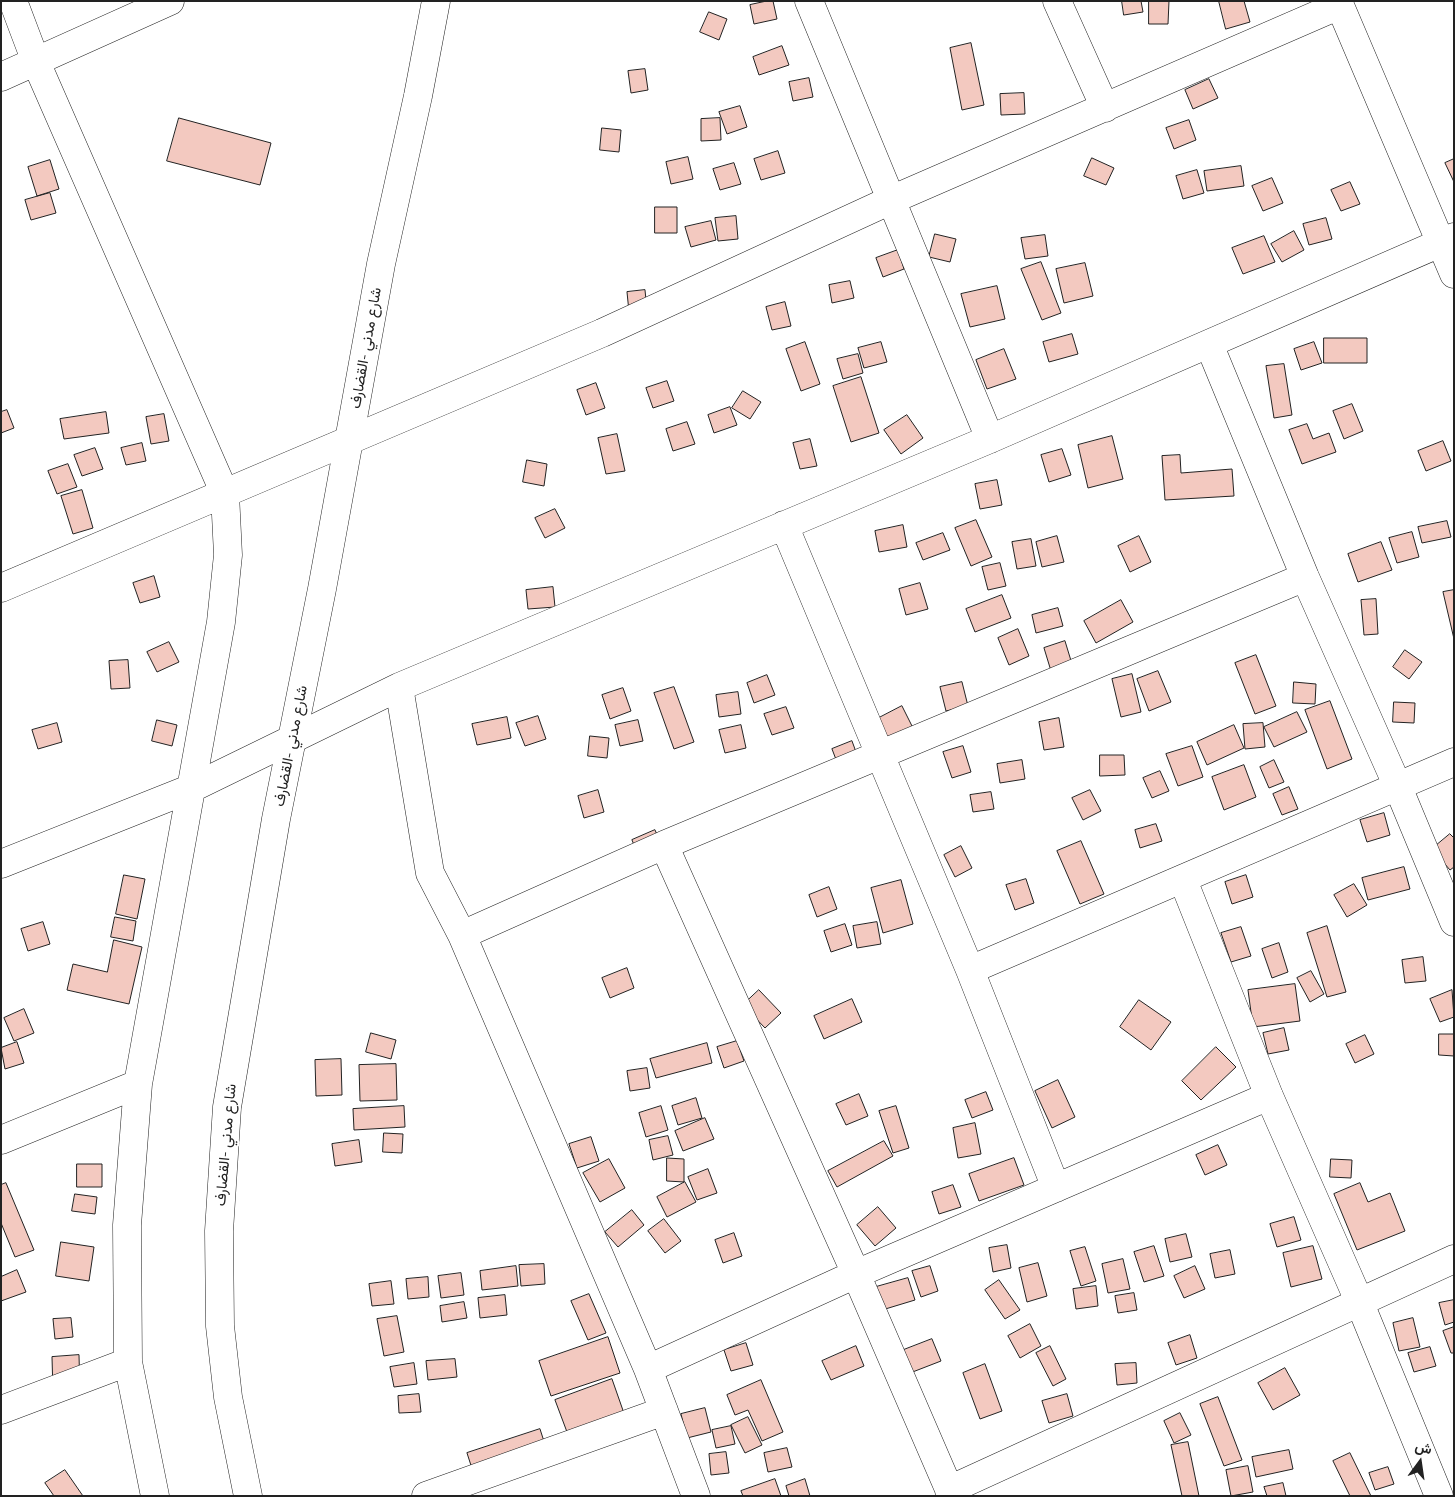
<!DOCTYPE html>
<html>
<head>
<meta charset="utf-8">
<style>
	body { margin:0 }
	#map { position:relative; width:1455px; height:1497px; overflow:hidden; background:#fff; font-family:Montserrat,Vazirmatn,sans-serif }
	canvas { display:block }
	.frame { position:absolute; inset:0; border:2px solid #222; pointer-events:none }
	.north { position:absolute; left:1395px; top:1437px; width:50px; height:50px; -webkit-text-stroke:4px #fff; paint-order:stroke; rotate:14deg; font-size:14px; font-weight:700; line-height:20px; text-align:center; color:#222 }
	.north::after { content:''; display:block; margin:auto; width:18px; height:22px; background:#222; clip-path:polygon(50% 0,100% 100%,50% 72%,0 100%) }
</style>
</head>
<body>
<div id="map">
<canvas width="1455" height="1497"></canvas>
<div class="frame"></div>
<div class="north">ش</div>
</div>
<script>
const g = document.querySelector('canvas').getContext('2d');
g.lineJoin = 'round';
function paint(path, color) { g.fillStyle = color; g.fill(path, 'evenodd'); }
function stroke(path, color, width, dash) { g.strokeStyle = color; g.lineWidth = width; g.lineCap = dash ? 'butt' : 'round'; g.setLineDash(dash || []); g.stroke(path); }
function drawText(font, color, halo, rows, align = 'center') {
  g.font = font + ' Montserrat,Vazirmatn,sans-serif'; g.lineWidth = 4; g.setLineDash([]); g.textBaseline = 'middle'; g.strokeStyle = halo; g.fillStyle = color; for (const [text, x, y, turn = 0] of rows) {
    g.save(); g.translate(x, y); g.rotate((+turn || 0) * Math.PI / 180); g.textAlign = isNaN(turn) ? turn : align; if (halo) g.strokeText(text, 0, 0); g.fillText(text, 0, 0); g.restore();
  }
}
const building = new Path2D(`
	M767 1H773L777 19 754 24 750 5Z
	M1122 1H1141L1143 12 1124 15Z
	M1149 1H1169L1168 24H1149Z
	M1219 1H1244L1250 22 1226 29Z
	M709 12 727 19 719 40 700 32Z
	M971 43 984 105 962 110 950 48Z
	M782 46 789 65 759 75 753 57Z
	M645 69 648 90 631 93 628 71Z
	M809 78 813 97 793 101 789 82Z
	M1209 79 1218 98 1193 109 1185 90Z
	M1024 93 1025 114 1001 115 1000 94Z
	M740 106 747 127 727 134 719 112Z
	M179 118 271 143 260 185 167 161Z
	M720 118 721 140 701 141V119Z
	M1189 120 1196 140 1174 149 1166 128Z
	M602 128 621 130 619 152 600 150Z
	M778 151 785 173 761 180 754 159Z
	M688 157 693 179 671 184 666 162Z
	M1092 158 1114 168 1106 185 1084 176Z
	M1454 159V182L1445 163Z
	M50 160 59 189 37 196 28 167Z
	M734 163 741 184 720 190 713 169Z
	M1241 166 1244 186 1207 191 1204 171Z
	M1197 170 1204 193 1183 199 1176 176Z
	M1272 178 1283 203 1263 211 1252 186Z
	M1350 182 1360 204 1341 211 1331 190Z
	M50 193 56 213 31 220 25 200Z
	M655 207H677V233H655Z
	M736 216 738 239 718 241 715 218Z
	M1326 218 1332 239 1309 245 1303 224Z
	M711 221 716 240 691 247 685 227Z
	M1294 231 1304 250 1282 262 1271 244Z
	M935 234 956 239 950 262 929 257Z
	M1045 235 1048 256 1025 259 1021 238Z
	M1264 236 1275 262 1243 274 1232 248Z
	M898 250 904 269 883 277 876 258Z
	M1041 262 1061 313 1042 320 1021 269Z
	M1085 263 1093 296 1064 303 1056 269Z
	M850 281 854 298 832 303 829 285Z
	M997 286 1005 319 970 327 961 294Z
	M645 290 647 310 629 312 627 292Z
	M785 302 791 326 772 330 766 307Z
	M1072 334 1078 354 1049 362 1043 342Z
	M1324 338H1367V363H1324Z
	M805 342 820 384 801 391 786 349Z
	M881 342 887 362 864 368 858 348Z
	M1314 342 1322 363 1301 370 1294 349Z
	M1004 349 1016 379 987 389 976 360Z
	M858 354 863 373 843 379 837 359Z
	M1284 364 1292 415 1274 418 1266 366Z
	M861 377 879 433 851 442 833 386Z
	M667 381 674 401 653 408 646 388Z
	M596 383 605 408 586 415 577 390Z
	M743 391 761 402 750 419 732 408Z
	M1352 404 1363 431 1344 439 1333 411Z
	M730 407 737 425 714 433 708 415Z
	M7 410 14 428 1 433V412Z
	M106 412 109 433 64 439 60 419Z
	M164 414 169 441 151 444 146 417Z
	M907 415 923 438 901 454 884 430Z
	M687 422 695 444 673 451 666 429Z
	M1307 424 1313 439 1329 433 1336 452 1302 464 1289 430Z
	M617 434 625 471 606 474 598 438Z
	M1112 436 1123 479 1088 488 1078 445Z
	M810 439 817 466 800 469 793 443Z
	M1443 441 1451 461 1426 471 1418 451Z
	M142 443 146 461 126 465 121 448Z
	M95 448 103 469 82 476 74 455Z
	M1062 449 1071 475 1049 482 1041 455Z
	M1180 455 1181 473 1232 469 1234 496 1165 500 1162 456Z
	M527 460 547 464 544 486 523 482Z
	M68 464 77 487 57 494 48 471Z
	M997 480 1002 505 980 509 975 484Z
	M82 490 93 528 73 534 61 496Z
	M555 509 565 528 545 538 535 518Z
	M976 520 992 557 971 566 955 528Z
	M1447 521 1451 537 1422 543 1418 527Z
	M903 525 907 547 879 552 875 531Z
	M1412 532 1419 557 1397 563 1389 538Z
	M943 533 950 550 923 560 916 543Z
	M1057 536 1064 562 1042 567 1036 542Z
	M1139 536 1151 562 1130 572 1118 546Z
	M1031 539 1036 566 1017 569 1012 542Z
	M1381 542 1392 570 1358 582 1348 554Z
	M1000 563 1006 586 988 590 982 567Z
	M154 576 160 597 140 603 133 583Z
	M920 583 928 609 906 615 899 589Z
	M553 587 555 607 528 609 526 590Z
	M1454 590V639L1443 592Z
	M1002 595 1011 618 975 632 966 609Z
	M1376 599 1378 634 1364 635 1361 600Z
	M1121 600 1133 622 1096 643 1084 621Z
	M1058 608 1063 626 1036 633 1032 615Z
	M1018 629 1029 656 1009 665 998 638Z
	M1065 641 1072 664 1051 671 1044 648Z
	M169 642 179 662 157 672 147 652Z
	M1405 650 1422 662 1409 679 1393 667Z
	M1256 655 1276 706 1255 714 1235 663Z
	M128 660 130 688 111 689 109 661Z
	M1158 671 1171 702 1149 711 1137 679Z
	M1132 674 1141 712 1121 717 1112 679Z
	M767 675 775 695 754 703 747 683Z
	M962 682 968 706 946 711 940 687Z
	M1294 682 1316 684 1315 704 1293 703Z
	M674 687 694 742 674 749 654 693Z
	M623 688 631 711 610 719 602 695Z
	M738 692 741 714 719 717 716 695Z
	M1330 701 1352 759 1327 769 1305 710Z
	M1394 702 1415 703 1414 723 1393 722Z
	M902 706 914 730 889 743 877 719Z
	M786 707 794 728 772 735 764 714Z
	M1297 712 1307 732 1274 747 1264 727Z
	M538 716 546 739 525 746 516 723Z
	M507 717 511 738 477 745 472 724Z
	M1059 718 1064 747 1044 750 1039 722Z
	M157 720 177 725 172 746 152 741Z
	M638 720 643 741 620 746 615 725Z
	M57 723 62 742 38 749 32 730Z
	M1263 723 1265 747 1245 749 1243 724Z
	M741 725 746 748 725 753 719 730Z
	M1234 725 1244 748 1207 765 1197 742Z
	M590 736 609 738 607 758 588 756Z
	M852 741 863 771 843 778 832 749Z
	M963 746 971 772 952 778 943 752Z
	M1192 746 1203 777 1178 786 1166 754Z
	M1100 755H1124L1125 775 1100 776Z
	M1022 760 1025 779 1000 783 997 764Z
	M1274 760 1284 782 1269 788 1260 767Z
	M1244 765 1256 797 1224 810 1212 777Z
	M1160 771 1169 791 1152 798 1143 778Z
	M1289 787 1298 809 1282 815 1273 794Z
	M598 790 604 812 584 818 578 796Z
	M1090 790 1101 811 1083 820 1072 798Z
	M991 792 994 809 973 812 970 795Z
	M1384 813 1390 835 1367 842 1360 820Z
	M1156 824 1162 841 1140 848 1135 830Z
	M655 830 664 851 640 860 632 840Z
	M1450 834 1454 838V867L1450 870 1432 849Z
	M1081 841 1104 894 1080 904 1057 851Z
	M961 846 972 868 955 877 944 855Z
	M1404 867 1410 889 1368 900 1362 878Z
	M124 875 145 879 137 919 116 914Z
	M1246 875 1253 897 1232 904 1225 882Z
	M1026 879 1034 903 1015 910 1006 885Z
	M901 880 913 924 883 933 871 888Z
	M1354 884 1367 905 1347 917 1334 895Z
	M829 887 837 909 817 917 809 895Z
	M115 917 136 921 133 941 111 937Z
	M43 922 50 944 28 951 21 929Z
	M877 922 881 944 857 948 853 926Z
	M845 924 852 945 831 952 824 931Z
	M1327 926 1346 992 1327 997 1307 933Z
	M1241 927 1251 956 1231 962 1221 933Z
	M114 940 142 947 129 1004 67 990 73 964 107 972Z
	M1279 943 1288 972 1272 978 1262 949Z
	M1423 957 1426 981 1405 983 1402 960Z
	M627 968 634 988 610 998 602 978Z
	M1311 971 1324 994 1310 1002 1297 978Z
	M1295 984 1300 1021 1253 1027 1248 990Z
	M759 990 781 1013 765 1028 743 1005Z
	M1452 990 1454 1017 1440 1022 1430 999Z
	M852 999 862 1022 824 1039 814 1016Z
	M1139 1000 1171 1022 1151 1050 1120 1027Z
	M24 1009 34 1033 14 1041 4 1018Z
	M1284 1028 1289 1050 1268 1054 1263 1033Z
	M371 1033 396 1040 391 1059 366 1052Z
	M1439 1034H1454V1056L1439 1055Z
	M1365 1035 1374 1054 1355 1063 1346 1044Z
	M737 1041 744 1061 724 1068 717 1047Z
	M17 1042 24 1063 5 1069 1 1048Z
	M707 1043 712 1063 656 1078 650 1059Z
	M1216 1047 1236 1067 1201 1100 1182 1081Z
	M341 1059 342 1095 316 1096 315 1060Z
	M396 1064 397 1100 360 1101 359 1065Z
	M647 1068 650 1088 630 1091 627 1071Z
	M1058 1080 1075 1117 1052 1128 1035 1091Z
	M986 1092 993 1110 972 1118 965 1100Z
	M859 1094 868 1116 846 1125 836 1104Z
	M696 1098 702 1118 678 1125 672 1106Z
	M404 1106 405 1127 354 1130 353 1109Z
	M661 1106 668 1130 646 1137 639 1113Z
	M896 1106 909 1148 893 1153 879 1111Z
	M705 1118 714 1139 683 1151 675 1131Z
	M975 1123 981 1154 958 1158 953 1128Z
	M384 1133 403 1134 402 1153 383 1152Z
	M668 1136 673 1155 653 1160 649 1140Z
	M591 1137 599 1161 577 1168 569 1144Z
	M359 1140 362 1162 335 1166 332 1144Z
	M884 1141 893 1156 837 1187 828 1171Z
	M1218 1145 1227 1165 1205 1175 1196 1155Z
	M667 1158 684 1159V1182L667 1181Z
	M1014 1158 1024 1185 979 1201 969 1174Z
	M609 1159 625 1188 600 1202 583 1173Z
	M1331 1159 1352 1160 1351 1178 1330 1177Z
	M77 1164H102V1187H77Z
	M708 1169 717 1193 697 1200 688 1177Z
	M685 1182 696 1202 667 1217 657 1197Z
	M6 1183 34 1250 15 1257 1 1223V1185Z
	M1360 1183 1368 1202 1390 1193 1405 1231 1357 1250 1334 1194Z
	M953 1185 961 1207 939 1214 932 1192Z
	M75 1194 97 1197 95 1214 72 1211Z
	M878 1207 896 1228 875 1246 857 1225Z
	M632 1210 644 1225 618 1247 605 1232Z
	M1294 1217 1301 1240 1277 1247 1270 1224Z
	M664 1219 681 1241 665 1253 648 1231Z
	M734 1233 742 1256 723 1263 715 1240Z
	M1186 1234 1192 1257 1170 1262 1165 1239Z
	M61 1242 94 1247 89 1281 56 1276Z
	M1007 1245 1011 1268 993 1272 989 1248Z
	M1154 1246 1164 1276 1144 1282 1134 1252Z
	M1313 1246 1322 1279 1291 1287 1283 1253Z
	M1085 1247 1096 1281 1081 1286 1070 1251Z
	M1230 1250 1235 1274 1215 1278 1210 1254Z
	M1123 1259 1130 1289 1108 1293 1102 1264Z
	M1038 1263 1047 1296 1027 1302 1019 1268Z
	M544 1264 545 1284 521 1286 519 1265Z
	M516 1266 518 1286 482 1290 480 1271Z
	M930 1266 938 1291 921 1297 912 1271Z
	M1195 1266 1205 1289 1184 1298 1174 1276Z
	M17 1270 26 1292 1 1301V1277Z
	M461 1273 464 1295 441 1298 438 1276Z
	M428 1277 429 1297 408 1299 406 1279Z
	M908 1278 915 1300 882 1310 876 1287Z
	M999 1280 1020 1310 1005 1319 985 1290Z
	M391 1281 394 1304 372 1306 369 1284Z
	M1096 1286 1098 1306 1076 1309 1073 1289Z
	M1134 1293 1137 1310 1118 1313 1115 1296Z
	M589 1294 606 1333 588 1340 571 1301Z
	M505 1295 507 1315 480 1318 478 1298Z
	M1454 1300V1322L1445 1325 1439 1303Z
	M464 1302 467 1318 442 1322 440 1306Z
	M397 1316 404 1352 384 1356 377 1319Z
	M71 1318 73 1337 55 1339 53 1319Z
	M1413 1318 1420 1347 1399 1351 1393 1323Z
	M1030 1324 1041 1346 1020 1358 1008 1336Z
	M1454 1327V1353H1451L1443 1331Z
	M1190 1335 1197 1358 1176 1365 1168 1343Z
	M608 1337 620 1373 551 1396 539 1361Z
	M932 1339 941 1361 910 1373 901 1351Z
	M746 1343 753 1365 731 1371 724 1350Z
	M856 1346 864 1366 831 1380 822 1361Z
	M1050 1346 1066 1379 1053 1386 1036 1353Z
	M1430 1347 1436 1366 1414 1372 1408 1353Z
	M79 1355 80 1392 53 1393 52 1357Z
	M455 1359 457 1377 428 1380 426 1361Z
	M414 1363 417 1384 394 1387 390 1367Z
	M1136 1363 1137 1383 1117 1385 1115 1364Z
	M985 1364 1002 1411 980 1419 963 1373Z
	M1285 1368 1300 1395 1273 1410 1258 1383Z
	M612 1379 626 1419 570 1440 555 1400Z
	M761 1380 783 1432 762 1441 748 1410 735 1415 727 1395Z
	M419 1394 421 1412 399 1413 398 1396Z
	M1067 1394 1073 1416 1049 1423 1042 1401Z
	M1218 1397 1242 1460 1224 1466 1200 1404Z
	M705 1408 711 1432 687 1438 681 1414Z
	M1180 1413 1191 1435 1174 1443 1164 1421Z
	M748 1417 762 1445 745 1453 731 1425Z
	M731 1426 735 1444 716 1448 712 1430Z
	M540 1429 549 1457 476 1481 467 1453Z
	M1188 1442 1199 1496H1182L1171 1445Z
	M787 1448 792 1467 768 1472 764 1453Z
	M1289 1450 1293 1469 1256 1477 1252 1457Z
	M726 1452 729 1473 711 1475 709 1454Z
	M1350 1453 1371 1496H1350L1333 1461Z
	M1248 1466 1253 1492 1231 1496 1226 1470Z
	M1388 1467 1394 1484 1375 1490 1369 1473Z
	M65 1470 83 1496H54L45 1483Z
	M775 1479 781 1496H743L741 1491Z
	M805 1479 810 1496H789L786 1486Z
	M1283 1483 1286 1496H1267L1264 1487Z`);
const minor = new Path2D(`
	M13 1 36 62 225 494 228 555 221 622 138 1084 127 1225 128 1362 155 1496
	M809 1 990 439
	M1057 1 1105 108
	M1338 1 1454 274
	M1 77 170 1
	M1209 344 1305 577 1398 787 1454 922
	M784 525 970 970 1056 1188
	M1 588 602 333 891 200 1340 5
	M399 687 430 873 462 935 648 1369 696 1496
	M664 845 856 1274 952 1496
	M1 864 192 788 399 687 990 439 1454 237
	M1183 880 1269 1096 1359 1301 1439 1496
	M462 935 664 845 1305 577
	M970 970 1454 762
	M1 1140 138 1084
	M648 1369 856 1274 1269 1096
	M1 1410 128 1362
	M949 1490 1454 1259
	M426 1496 664 1411`);
const trunk = new Path2D(`
	M248 1496 228 1397 220 1326 219 1231 227 1107 276 819 322 589 381 264 418 96 436 1`);
const streetNames = [
	["شارع مدني -القضارف",366,348,-80],
	["شارع مدني -القضارف",291,746,-79],
	["شارع مدني -القضارف",226,1145,-85]
];
paint(building, '#f3c9c0');
stroke(building, '#222', 1);
stroke(minor, '#222', 29);
stroke(trunk, '#222', 29);
stroke(minor, '#fff', 28);
stroke(trunk, '#fff', 28);
drawText('15px', '#222', '#fff', streetNames);
</script>
</body>
</html>
